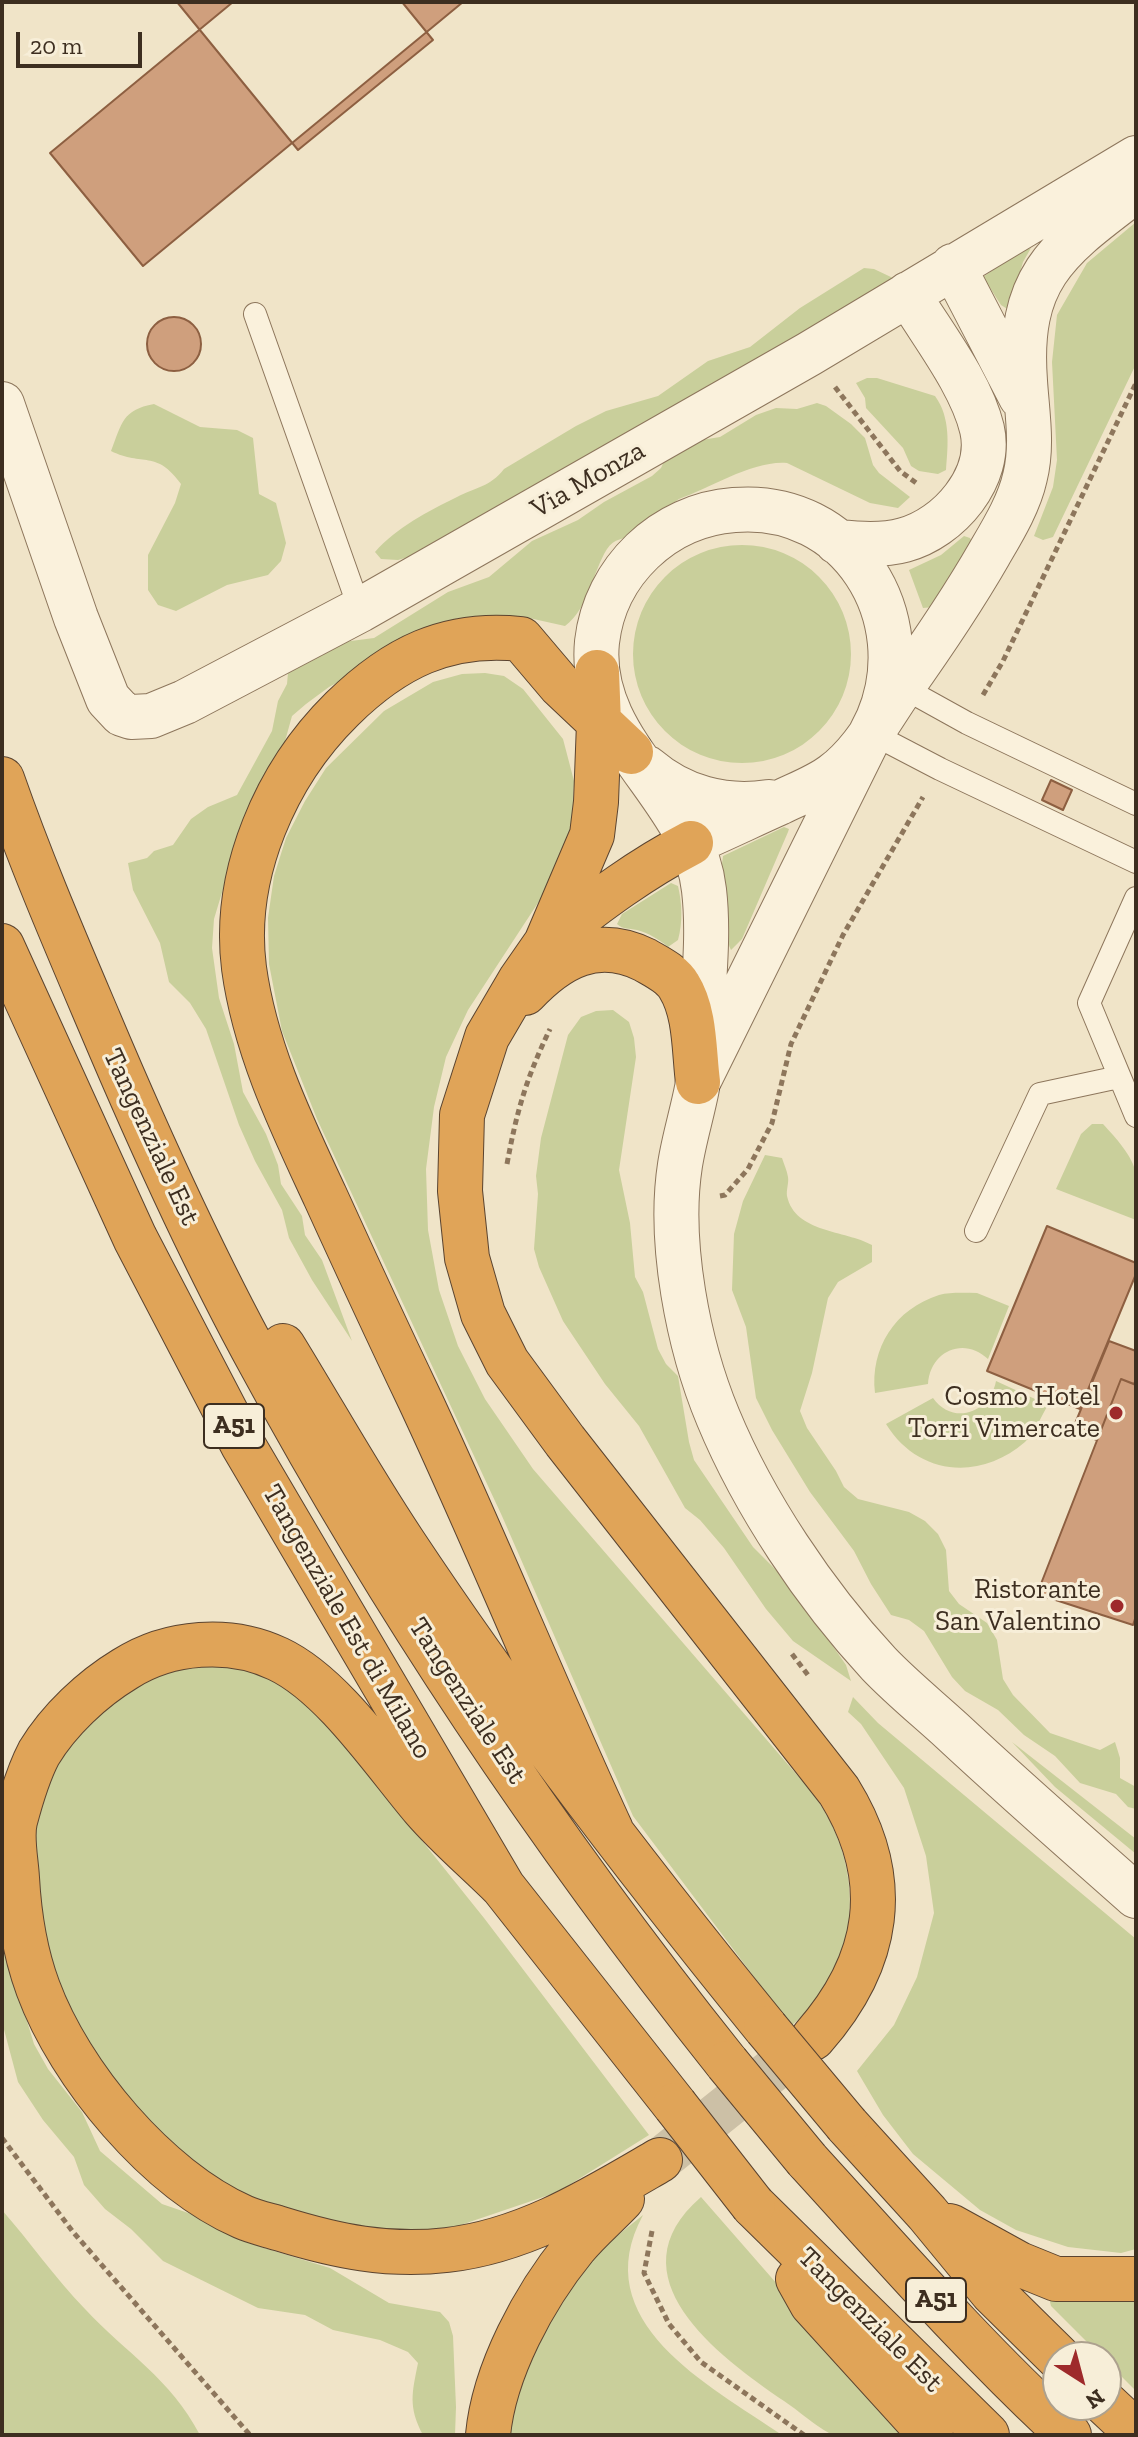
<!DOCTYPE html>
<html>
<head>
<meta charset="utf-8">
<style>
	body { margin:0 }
	#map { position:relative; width:1138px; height:2437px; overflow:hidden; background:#f0e4c8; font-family:"Zilla Slab",serif }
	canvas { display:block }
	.frame { position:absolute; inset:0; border:4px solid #3d2e20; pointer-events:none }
	.north { position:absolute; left:1042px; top:2341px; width:80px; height:80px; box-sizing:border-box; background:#f7eed8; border:2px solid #ada18e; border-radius:50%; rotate:144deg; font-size:22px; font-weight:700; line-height:32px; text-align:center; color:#3d2e20 }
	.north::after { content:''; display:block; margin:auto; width:28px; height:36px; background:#9e2a2b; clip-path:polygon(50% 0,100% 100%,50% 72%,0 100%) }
	.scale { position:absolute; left:16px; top:32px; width:126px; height:36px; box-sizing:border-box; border:4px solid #3d2e20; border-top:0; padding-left:10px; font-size:24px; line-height:28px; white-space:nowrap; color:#3d2e20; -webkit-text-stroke:6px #f7eed8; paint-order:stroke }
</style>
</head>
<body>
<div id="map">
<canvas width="1138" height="2437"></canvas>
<div class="frame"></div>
<div class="north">N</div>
<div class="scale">20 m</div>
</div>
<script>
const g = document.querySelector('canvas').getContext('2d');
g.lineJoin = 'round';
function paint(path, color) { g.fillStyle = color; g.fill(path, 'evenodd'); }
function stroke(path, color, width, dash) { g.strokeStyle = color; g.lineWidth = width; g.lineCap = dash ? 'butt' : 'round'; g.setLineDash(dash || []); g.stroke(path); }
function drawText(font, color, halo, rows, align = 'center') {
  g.font = font + ' "Zilla Slab",serif'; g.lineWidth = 6; g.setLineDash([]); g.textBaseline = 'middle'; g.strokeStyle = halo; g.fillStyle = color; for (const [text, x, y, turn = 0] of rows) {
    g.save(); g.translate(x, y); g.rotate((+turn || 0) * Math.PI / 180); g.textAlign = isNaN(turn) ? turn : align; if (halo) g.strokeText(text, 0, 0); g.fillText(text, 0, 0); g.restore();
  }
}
const green = new Path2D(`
	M1136 222V364L1053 537 1043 540 1034 536 1053 487 1057 460 1052 362 1057 315 1087 263Z
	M1031 248 1023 262 1009 310 1001 305 983 277 1017 253Z
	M864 268 874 269 893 278 892 288 415 555 398 560 381 559 375 552C396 528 428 511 457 497 476 487 490 487 504 469L576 426 606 411 658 396 708 361 750 347 800 308Z
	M867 378H877L935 396C951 418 948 445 946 470L938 474 919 471 911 466 903 448 866 408 865 398 856 383Z
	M817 403 826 406 851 424 865 438 873 465 879 473 910 497 898 508 870 503 787 463C754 460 710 488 679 499 664 508 653 527 635 535 624 539 614 538 607 549 592 573 589 608 565 626L520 616 495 619 458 618 329 687 306 704 292 716 282 752 245 816 214 919 212 948 219 998 234 1044 243 1092 266 1134 278 1165 281 1184 302 1216 305 1235 322 1260 352 1341 312 1280 289 1238 282 1210 255 1161 239 1125 206 1029 190 1003 169 982 160 943 133 890 128 863 147 858 154 851 173 845 191 819 208 807 237 795 272 731 278 701 287 684 288 673 343 642 374 638 448 592 489 577 532 541 578 520 604 502 652 476 661 468 665 459 689 442 720 437 756 415 776 408 797 409Z
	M154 404 200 427 237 430 253 438 259 494 276 503 286 543 281 561 268 575 227 585 176 611 158 605 148 590V555L175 503 181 484C156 449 143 467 111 451 122 423 122 410 154 404Z
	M964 536 970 538 973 543 934 607 923 608 909 570 941 555Z
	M633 654a109 109 0 1 1 218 0a109 109 0 1 1-218 0Z
	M485 673 504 676 523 689 563 739 574 781 572 823 569 843 549 886 468 1010 446 1057 434 1107 426 1169 428 1230 439 1290 458 1346 485 1399 533 1469 810 1790C867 1863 865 1965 791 2026L633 1816 502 1516 317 1119 282 1031 269 964 268 918 274 876 286 838 305 801 326 768 384 711 433 682 462 674Z
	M784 827 789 829 788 832 742 939 731 950C726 941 729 930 728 919 726 897 719 878 723 856Z
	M671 883 678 886C682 903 683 922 678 940L668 947C659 939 648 933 637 930 628 928 624 930 617 924L622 914Z
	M613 1010 629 1022 634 1038 636 1057 619 1170 630 1223 635 1277 643 1292 658 1349 666 1364 678 1376 689 1442 694 1460 753 1547 789 1583 846 1665 851 1681 793 1641 766 1609 724 1548 700 1520 685 1508 639 1426 605 1384 563 1321 539 1267 534 1249 538 1194 536 1176 541 1138 568 1035 581 1017 596 1011Z
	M1092 1124H1103C1115 1137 1133 1156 1136 1174 1138 1188 1136 1206 1136 1220L1056 1189 1081 1134Z
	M765 1155 782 1158C784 1164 787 1171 788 1177 789 1183 786 1190 787 1196 795 1233 845 1230 872 1245V1262L838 1282 828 1298 812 1373 800 1411 807 1428 836 1471 844 1487 858 1499 909 1512 925 1521 938 1534 946 1550 949 1591 959 1604 987 1623 997 1640 1003 1679 1013 1695 1050 1733 1100 1750 1115 1742 1120 1758V1778L1136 1787V1809L1128 1807 1116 1794 1080 1783 1055 1756 1024 1735 998 1710 965 1691 952 1677 924 1631 909 1620 891 1615 871 1584 854 1551 810 1492 772 1430 756 1398 746 1327 732 1290 734 1234 743 1201Z
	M977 1293 1009 1306 988 1359C964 1336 930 1351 928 1384L875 1393C870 1348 895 1309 939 1295 950 1292 965 1293 977 1293Z
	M996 1381 1048 1405C1041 1416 1035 1433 1025 1442 980 1481 918 1476 886 1424L933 1398C953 1426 990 1413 996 1381Z
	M238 1664 271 1676 322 1716 484 1918 649 2135 558 2192 443 2231 398 2234 344 2228 250 2200 207 2174 125 2100 82 2037 56 1981 38 1913 34 1828 55 1763 76 1735 117 1697 156 1672 180 1666Z
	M853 1697 878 1723 1136 1939V2249L1121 2253 1068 2247 1016 2230 980 2210 913 2154 883 2115 857 2071 894 2025 917 1977 934 1913 926 1856 904 1788 861 1724 848 1712Z
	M1012 1742 1136 1839V1854L1055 1787Z
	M2 1908 13 1975 34 2044 48 2069 82 2112 100 2151 162 2204 200 2217 261 2247 330 2268 389 2303 440 2312 449 2322 453 2336 456 2407 455 2435H423C408 2407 412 2393 418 2363L408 2352 380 2340 333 2330 305 2315 258 2308 163 2261 131 2229 105 2209 84 2185 74 2157 43 2120 18 2082 2 2022Z
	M701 2197 909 2435C894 2435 840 2437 829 2433 814 2425 799 2411 784 2401 718 2356 610 2276 701 2197Z
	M2 2210C30 2242 55 2278 85 2309 127 2354 170 2378 200 2435H2Z
	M643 2215C585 2322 709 2385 782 2435H510C518 2373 553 2309 592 2261 606 2243 626 2229 643 2215Z
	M1047 2290 1136 2298V2391L1106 2361V2357H1102L1051 2306Z`);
const building = new Path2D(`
	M177 2H402L433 40 298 150Z
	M233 2H463L143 266 50 153Z
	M147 344a27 27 0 1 1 54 0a27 27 0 1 1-54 0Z
	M1051 780 1072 790 1063 810 1042 800Z
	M1047 1226 1136 1263V1274L1080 1409 987 1371Z
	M1109 1341 1136 1351V1379L1134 1384 1121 1379 1097 1440 1072 1431Z
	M1121 1379 1136 1385V1616L1133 1625 1037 1594Z`);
const motorwayTunnel = new Path2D(`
	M660 2160 813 2038`);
const path = new Path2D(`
	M835 387 900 471 919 485
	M983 695 1003 661 1136 383
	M507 1164C517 1110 526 1079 550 1029
	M720 1196 725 1195 748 1169 772 1123 791 1044 843 935 923 797
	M792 1654 808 1675
	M2 2138 73 2232 250 2435
	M652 2231 644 2273 669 2324 701 2362 804 2435`);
const service = new Path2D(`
	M255 314 360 610
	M902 687 967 723 1136 804
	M871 733 940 769 1136 862
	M1136 898 1089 1003 1136 1116
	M976 1231 1040 1094 1119 1077`);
const minor = new Path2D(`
	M953 266 1021 397
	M2 404 76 618 108 699 122 714 131 717 151 716 185 702 360 610 809 354 1136 158
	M837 542C859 544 882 546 904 540 949 528 993 477 982 429 971 383 932 334 908 294
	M647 768C681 797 724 809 769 802
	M691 843C721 830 750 816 779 803 797 794 817 787 833 775 862 754 880 719 900 690 932 645 962 601 989 554 1003 530 1019 504 1025 477 1033 445 1027 413 1025 381 1017 275 1060 248 1136 190
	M698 1082 878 719C921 617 849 500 734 510 664 515 605 571 597 642 587 743 694 796 704 890 709 932 704 977 702 1019 700 1041 701 1065 697 1088 692 1114 684 1139 680 1165 668 1242 688 1345 718 1417 754 1504 815 1595 879 1664 902 1688 928 1709 952 1731 1012 1787 1074 1841 1136 1896`);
const motorway = new Path2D(`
	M597 672 599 723 596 802 592 835 546 943 521 979 487 1037 462 1115 460 1191 467 1258 483 1314 507 1362 565 1441 839 1791C894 1880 880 1962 813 2038
	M2 779C31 862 65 941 99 1021 148 1137 200 1253 261 1364 393 1608 554 1846 727 2063
	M554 936C598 901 641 869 691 843
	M2 946 135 1238 243 1445 503 1887 675 2105
	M525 993C559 957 597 936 645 960 657 967 672 974 679 986 696 1013 694 1052 698 1082
	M283 1346C323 1411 361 1479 403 1542 515 1711 639 1872 766 2028
	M611 1830C545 1687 486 1541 419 1398 387 1331 356 1264 325 1196 291 1123 255 1049 244 968 232 874 276 774 342 709 394 658 447 631 521 639L560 685 631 752
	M503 1887C477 1861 447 1836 423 1808 384 1762 333 1685 278 1659 230 1636 169 1641 125 1669 92 1689 59 1720 39 1753 30 1770 20 1802 15 1821 11 1838 16 1860 17 1878 19 1914 25 1953 38 1988 70 2075 157 2179 243 2217 254 2222 268 2225 281 2229 336 2246 388 2257 447 2250 526 2241 593 2199 660 2160
	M847 2125 927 2213 992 2292 1058 2357
	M807 2160C892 2253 976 2350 1069 2435
	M753 2205 987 2435
	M950 2226 1019 2264 1056 2279H1136
	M798 2279 812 2304 931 2435
	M1106 2404 1136 2432
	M488 2435C494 2371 534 2297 575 2247 589 2230 607 2215 622 2199`);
const motorwayBridge = new Path2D(`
	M766 2028 847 2125
	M727 2063 807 2160
	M675 2105 753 2205`);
const markers = [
	[1116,1413,8,"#9e2a2b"],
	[1117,1606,8,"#9e2a2b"]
];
const shields = [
	[234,1426,60],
	[936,2300,60]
];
const shieldNames = [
	["A51",234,1426],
	["A51",936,2300]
];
const streetNames = [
	["Via Monza",588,480,-30],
	["Tangenziale Est",151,1137,65],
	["Tangenziale Est di Milano",347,1622,60],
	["Tangenziale Est",467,1701,57],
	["Tangenziale Est",870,2320,45]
];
const poiNames = [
	["Cosmo Hotel",1100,1397],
	["Torri Vimercate",1100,1429],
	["Ristorante",1101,1590],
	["San Valentino",1101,1622]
];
paint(green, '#c9cf9b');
paint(building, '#cf9f7d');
stroke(building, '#8d5f41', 2);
stroke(motorwayTunnel, '#ccc0a6', 44, [44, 22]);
stroke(service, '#8d765c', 24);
stroke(minor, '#8d765c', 46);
stroke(motorway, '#5b4430', 46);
stroke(path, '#8d765c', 5, [6, 4]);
stroke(service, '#faf1dc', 22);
stroke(minor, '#faf1dc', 44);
stroke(motorway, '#e0a458', 44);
stroke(motorwayBridge, '#5b4430', 46, []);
stroke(motorwayBridge, '#e0a458', 44);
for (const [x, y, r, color] of markers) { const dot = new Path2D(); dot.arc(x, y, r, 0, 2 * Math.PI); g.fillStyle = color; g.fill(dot); stroke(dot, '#f7eed8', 3); }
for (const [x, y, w] of shields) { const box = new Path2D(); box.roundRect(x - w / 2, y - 22, w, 44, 6); g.fillStyle = '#f7eed8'; g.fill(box); stroke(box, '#3d2e20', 2); }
drawText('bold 26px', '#3d2e20', null, shieldNames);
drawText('28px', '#3d2e20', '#f7eed8', streetNames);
drawText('28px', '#3d2e20', '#f7eed8', poiNames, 'right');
</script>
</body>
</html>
